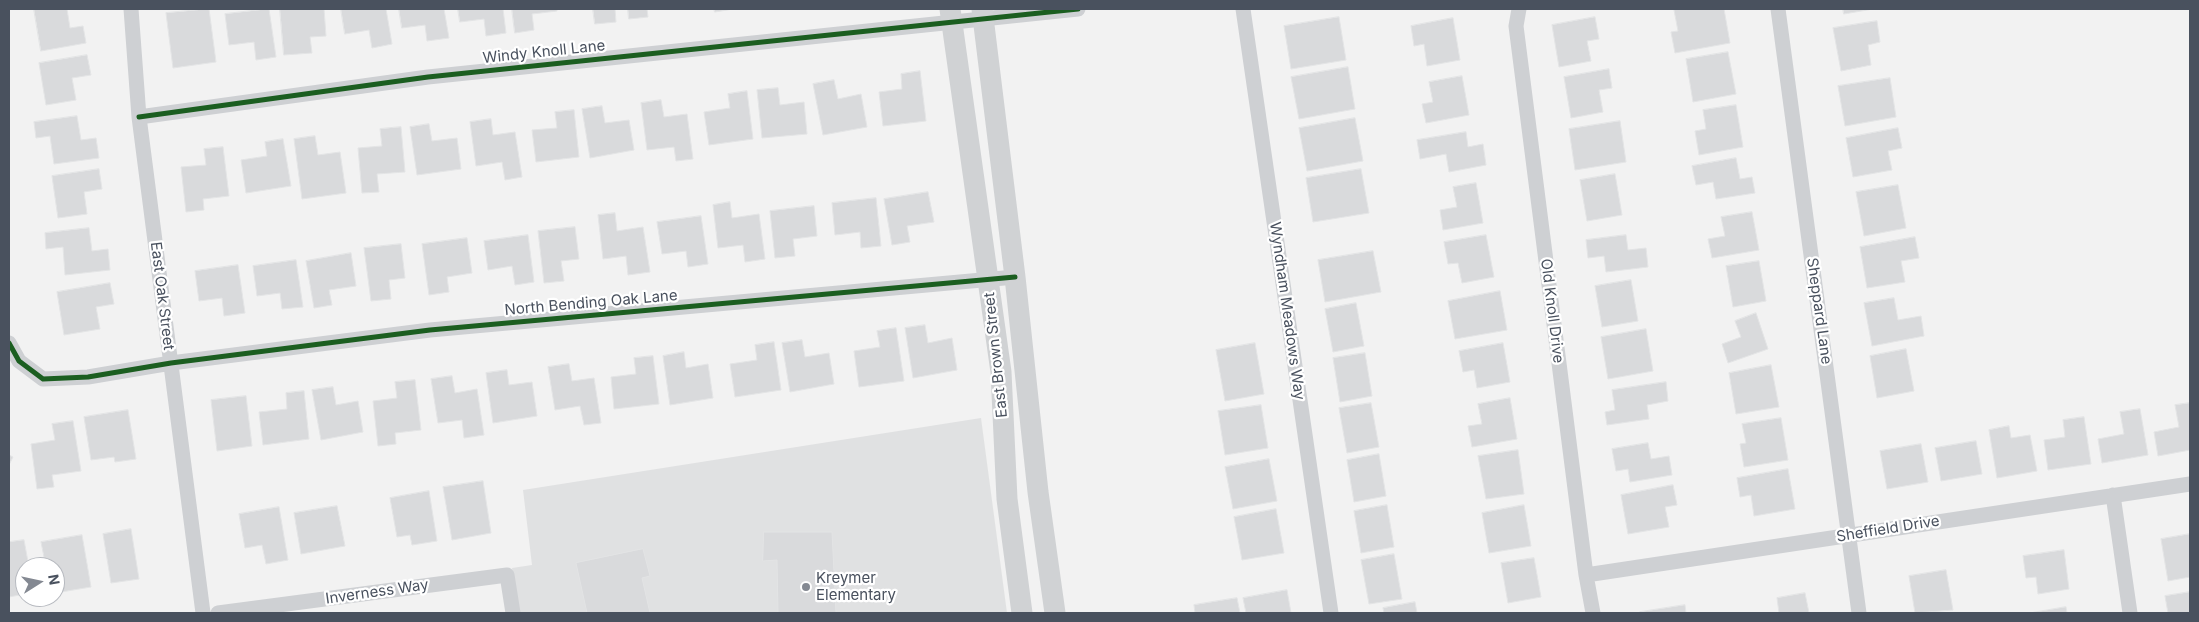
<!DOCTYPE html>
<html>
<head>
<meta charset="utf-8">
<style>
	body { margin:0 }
	#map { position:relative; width:2199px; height:622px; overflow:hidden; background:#f2f2f2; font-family:Inter,sans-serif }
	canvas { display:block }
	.frame { position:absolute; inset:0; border:10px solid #49515e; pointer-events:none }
	.north { position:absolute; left:15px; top:557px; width:50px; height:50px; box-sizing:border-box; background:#fff; border:1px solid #b6b9bf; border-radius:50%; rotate:80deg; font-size:14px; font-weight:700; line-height:20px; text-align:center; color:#49515e }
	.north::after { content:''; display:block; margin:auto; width:18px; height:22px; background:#848992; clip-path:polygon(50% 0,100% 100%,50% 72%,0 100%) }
</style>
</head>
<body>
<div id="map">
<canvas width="2199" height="622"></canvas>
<div class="frame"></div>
<div class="north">N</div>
</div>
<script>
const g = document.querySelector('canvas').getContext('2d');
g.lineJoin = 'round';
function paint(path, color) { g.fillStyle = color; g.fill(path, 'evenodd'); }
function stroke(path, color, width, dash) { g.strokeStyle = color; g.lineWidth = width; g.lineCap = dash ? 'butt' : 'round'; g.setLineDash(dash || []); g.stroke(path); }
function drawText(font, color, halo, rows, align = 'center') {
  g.font = font + ' Inter,sans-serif'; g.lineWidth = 4.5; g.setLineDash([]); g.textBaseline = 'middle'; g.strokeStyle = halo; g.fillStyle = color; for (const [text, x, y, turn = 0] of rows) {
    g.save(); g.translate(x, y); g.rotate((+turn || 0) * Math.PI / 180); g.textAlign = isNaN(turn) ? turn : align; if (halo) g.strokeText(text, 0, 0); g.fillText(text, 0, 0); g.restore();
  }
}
const education = new Path2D(`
	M981 418 1007 613H518L512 568 532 565 523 490Z`);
const building = new Path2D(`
	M34 9H67L70 28 83 26 86 43 41 51Z
	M209 9 216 62 173 68 166 13Z
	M269 9 276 57 256 60 254 42 229 45 225 14Z
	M280 9H324L326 36 310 37 312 53 284 55Z
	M341 9H386L392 44 372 48 369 30 345 34Z
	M399 9H444L449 38 427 41 425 25 402 28Z
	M458 9H503L506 33 486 36 484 19 460 22Z
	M512 9H557V11L532 14 534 30 515 33Z
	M593 9H615L616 22 595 24Z
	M628 9H647L648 17 629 19Z
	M714 9H733L715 12Z
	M1680 9H1724L1730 43 1675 53 1671 32 1678 31 1674 10Z
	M1843 9H1873L1844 14Z
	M1339 17 1346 60 1291 69 1284 26Z
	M1595 17 1599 39 1587 41 1591 61 1559 67 1552 25Z
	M1453 18 1460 60 1427 66 1424 44 1414 46 1411 26Z
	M1877 21 1880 42 1868 45 1871 65 1841 71 1833 28Z
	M1728 52 1736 94 1693 102 1686 59Z
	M87 55 91 75 72 78 76 100 46 105 39 63Z
	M1348 67 1355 109 1299 119 1291 77Z
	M1609 69 1612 88 1599 90 1603 112 1571 118 1564 77Z
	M920 71 926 121 883 126 879 92 902 89 901 74Z
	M1462 76 1469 115 1426 123 1422 104 1433 102 1429 82Z
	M1890 78 1896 117 1845 126 1838 86Z
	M834 80 838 99 861 94 867 127 823 135 813 84Z
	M778 88 780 105 804 102 807 134 762 138 757 90Z
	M747 91 753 139 709 145 704 112 730 108 728 94Z
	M661 100 664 117 687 114 693 159 676 161 674 147 647 150 641 103Z
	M1736 105 1743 147 1699 155 1695 131 1706 129 1703 110Z
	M602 106 605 123 629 120 634 150 590 158 582 109Z
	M574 110 579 157 536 162 532 130 557 128 555 112Z
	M77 116 81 140 96 138 99 158 54 164 50 136 36 138 34 122Z
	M1355 118 1363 161 1307 171 1299 128Z
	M491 119 493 135 515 132 522 177 505 180 502 162 476 166 470 122Z
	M1620 121 1626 162 1575 170 1569 129Z
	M429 124 432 141 457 138 461 169 417 175 410 127Z
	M401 127 405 172 377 174 379 192 362 193 358 148 382 146 380 129Z
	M1898 128 1902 148 1888 151 1892 170 1853 177 1846 138Z
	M1466 132 1468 147 1483 144 1486 165 1449 172 1446 154 1420 159 1417 140Z
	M315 136 318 155 340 152 346 193 302 199 294 139Z
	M283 139 291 186 246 193 241 160 267 156 265 142Z
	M223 147 229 196 203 199 204 210 186 212 181 167 206 165 204 149Z
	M1736 158 1740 179 1752 177 1755 193 1716 199 1713 182 1696 185 1692 166Z
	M99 169 102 189 84 192 87 214 58 218 52 176Z
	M1361 169 1369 213 1313 222 1306 178Z
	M1615 174 1622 215 1587 221 1580 180Z
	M1476 183 1483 223 1443 230 1440 210 1457 207 1453 187Z
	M1898 185 1906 228 1864 236 1856 192Z
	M928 192 934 222 907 226 910 242 892 245 884 199Z
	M876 198 881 246 861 248 860 232 835 235 832 203Z
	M730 202 732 218 759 214 765 259 745 262 743 245 718 248 713 205Z
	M814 206 817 236 793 239 795 256 775 258 770 211Z
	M1752 212 1759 250 1712 258 1708 239 1725 236 1721 217Z
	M615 213 617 231 643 227 650 272 628 275 626 256 603 259 598 215Z
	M701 216 708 264 688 267 686 251 662 254 657 222Z
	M575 227 579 259 561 261 564 281 544 283 538 231Z
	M89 228 92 251 108 249 110 270 65 275 63 247 46 249 45 233Z
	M528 235 534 282 515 285 512 266 488 270 484 241Z
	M1486 235 1494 277 1462 283 1458 263 1448 264 1444 242Z
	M1626 235 1628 250 1646 248 1648 267 1606 272 1604 256 1588 258 1586 240Z
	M1915 237 1919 258 1901 261 1905 282 1867 288 1860 247Z
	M467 238 472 273 447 277 449 292 429 295 422 244Z
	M401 244 405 278 389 280 391 299 371 301 364 248Z
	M1373 251 1381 292 1325 302 1318 260Z
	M351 253 356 286 329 290 332 305 314 308 306 261Z
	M296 260 303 307 282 309 280 293 257 296 253 266Z
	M1759 261 1766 301 1733 307 1726 266Z
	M238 265 245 313 224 316 222 298 199 301 195 271Z
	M1631 280 1638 321 1602 327 1595 286Z
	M110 283 114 304 96 307 100 329 64 335 57 292Z
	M1500 291 1507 330 1455 339 1448 301Z
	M1894 298 1898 320 1921 316 1924 336 1872 346 1864 303Z
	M1356 303 1364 346 1333 352 1325 309Z
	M1756 313 1768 349 1728 363 1722 344 1741 337 1735 321Z
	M925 325 928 343 952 338 957 370 913 378 905 328Z
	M896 328 904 381 859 387 854 351 880 347 877 331Z
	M1646 329 1653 371 1608 379 1601 337Z
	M802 340 805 357 829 353 834 384 790 392 782 343Z
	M774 342 781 390 735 397 730 364 757 360 755 345Z
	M1255 343 1264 394 1225 401 1216 350Z
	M1503 343 1510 382 1477 388 1474 370 1463 372 1459 351Z
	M1906 349 1914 391 1877 398 1870 356Z
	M684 352 686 368 708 364 713 398 670 405 663 356Z
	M1365 353 1372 396 1340 402 1333 358Z
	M653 356 659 404 614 409 611 377 636 374 634 358Z
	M569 364 572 381 594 378 601 423 584 425 580 406 555 410 548 367Z
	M1771 365 1779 407 1736 414 1729 373Z
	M507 370 509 385 532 382 537 416 493 423 486 373Z
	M452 376 455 393 477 389 484 435 464 438 462 420 438 423 431 379Z
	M415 380 421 430 395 433 396 444 378 446 373 401 397 398 395 382Z
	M1666 382 1668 401 1647 405 1649 419 1607 425 1605 412 1615 410 1612 390Z
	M333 387 336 405 358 401 363 432 321 440 312 390Z
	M304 391 309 439 263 445 259 412 287 409 286 393Z
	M246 396 252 446 217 451 211 400Z
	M1510 398 1517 439 1472 447 1468 426 1482 424 1478 404Z
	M1371 403 1379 447 1347 453 1339 408Z
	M2190 403V450L2158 456 2154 432 2179 427 2175 405Z
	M1261 405 1268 448 1225 455 1218 411Z
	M2140 409 2148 455 2102 463 2098 439 2124 434 2120 412Z
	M128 410 136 459 115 462 114 457 91 460 84 417Z
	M2084 417 2091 464 2048 470 2044 440 2065 437 2063 420Z
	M1781 418 1788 460 1744 467 1740 444 1746 443 1742 424Z
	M73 421 81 471 52 475 54 487 37 489 31 444 55 440 52 424Z
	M2009 426 2011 438 2030 435 2037 471 1997 478 1989 430Z
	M1976 441 1982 474 1941 481 1935 448Z
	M1648 443 1651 459 1669 456 1672 475 1630 482 1628 469 1616 471 1612 449Z
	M1921 444 1928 482 1887 489 1880 451Z
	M1518 450 1524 494 1486 499 1478 456Z
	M1379 454 1386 496 1354 502 1347 460Z
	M9 455 13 457 9 465Z
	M1269 459 1277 501 1233 509 1225 467Z
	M1788 469 1795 509 1754 516 1751 495 1740 497 1737 478Z
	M483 481 491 533 452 540 443 487Z
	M1673 485 1677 505 1665 507 1669 527 1628 534 1621 495Z
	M429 491 437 541 412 545 410 535 397 537 390 498Z
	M1387 505 1394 547 1361 553 1354 511Z
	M1524 505 1531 546 1489 553 1482 513Z
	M337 506 345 546 301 554 294 513Z
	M279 507 288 560 266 564 262 545 245 548 239 514Z
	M1276 509 1284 553 1242 560 1234 517Z
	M131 529 139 579 111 583 103 534Z
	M764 532H832L836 613H778L777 560 763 561Z
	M2190 534V577L2168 581 2161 539Z
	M82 535 91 587 55 593V567H46L41 542Z
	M24 540 29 567H25V594L9 597V542Z
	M643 549 650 576 642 578 650 613H587L576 563Z
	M2064 550 2069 589 2038 594 2036 577 2026 578 2023 556Z
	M1394 554 1402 599 1369 604 1361 560Z
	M1534 558 1541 597 1508 603 1501 563Z
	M1946 570 1953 610 1915 613 1909 576Z
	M1287 590 1291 613H1246L1243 598Z
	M2190 592V613H2168L2165 596Z
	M1805 593 1809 613H1779L1777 598Z
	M1237 598 1240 613H1195L1194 605Z
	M1415 602 1417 613H1384L1383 608Z
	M1685 605 1686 613H1641L1640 612Z
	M2066 607 2067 613H2030Z`);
const street = new Path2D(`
	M131 9 139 117 203 613
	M1243 9 1331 613
	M1519 9 1516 26 1586 575 1593 613
	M1778 9 1859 613
	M139 117 428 77 1078 9
	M9 343 19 361 43 379 88 377 171 363 430 330 1015 277
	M2113 495 2130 613
	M1586 575 2190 484
	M218 613 507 575 513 613`);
const secondary = new Path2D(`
	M950 9 1001 372 1007 499 1022 613
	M982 9 1015 277 1038 492 1055 613`);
const cycleway = new Path2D(`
	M139 117 428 77 1078 9
	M9 343 19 361 43 379 88 377 171 363 430 330 1015 277`);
const markers = [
	[806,587,5,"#848992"]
];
const streetNames = [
	["Windy Knoll Lane",544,52,-6],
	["East Oak Street",162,296,83],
	["North Bending Oak Lane",591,303,-5],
	["Wyndham Meadows Way",1287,311,82],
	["Old Knoll Drive",1552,311,83],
	["Sheppard Lane",1819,311,82],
	["East Brown Street",996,355,-96],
	["Sheffield Drive",1888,529,-9],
	["Inverness Way",377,592,-8]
];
const poiNames = [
	["Kreymer",816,578],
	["Elementary",816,595]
];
paint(education, '#e0e1e2');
paint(building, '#d9dadc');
stroke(building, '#e3e4e5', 1);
stroke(street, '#ced0d3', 15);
stroke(secondary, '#d0d2d4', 21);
stroke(cycleway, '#1b5e20', 5);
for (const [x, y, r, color] of markers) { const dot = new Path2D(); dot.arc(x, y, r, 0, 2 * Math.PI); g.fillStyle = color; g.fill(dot); stroke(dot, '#fff', 2); }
drawText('15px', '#49515e', '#fff', streetNames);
drawText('15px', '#49515e', '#fff', poiNames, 'left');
</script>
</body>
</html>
